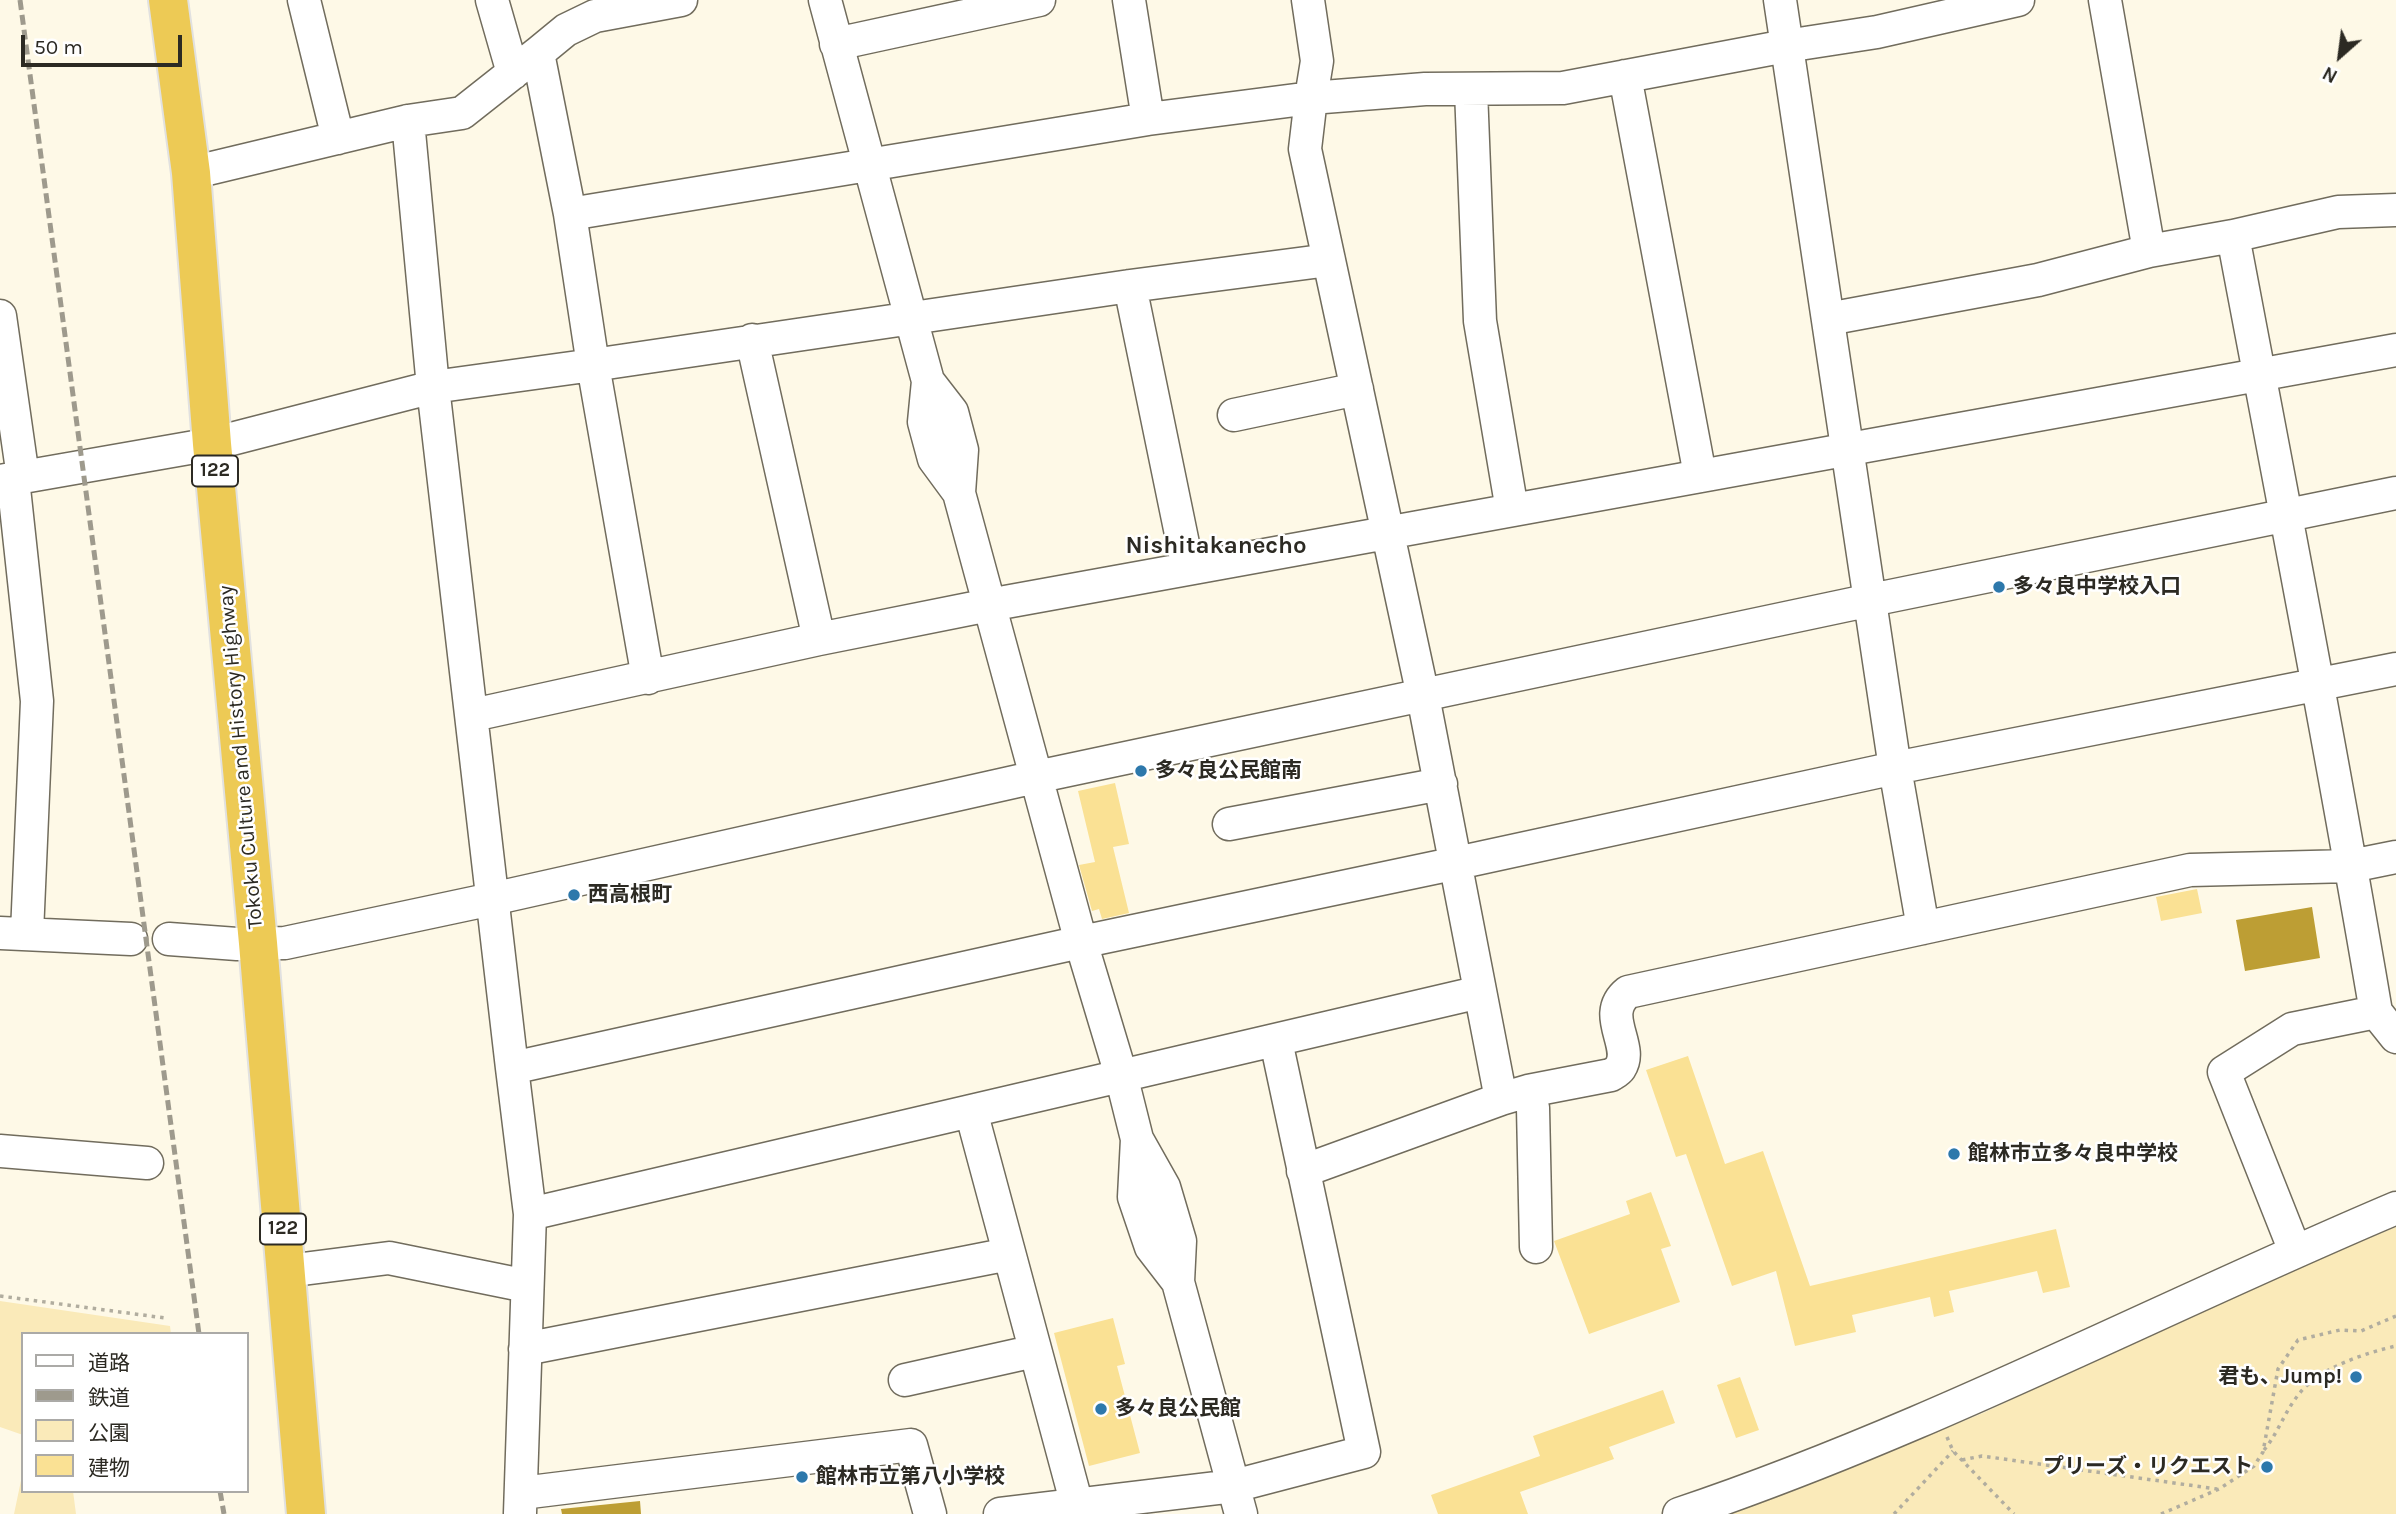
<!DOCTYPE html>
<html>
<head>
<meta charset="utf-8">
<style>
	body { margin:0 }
	#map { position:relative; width:2396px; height:1514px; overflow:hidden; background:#fef9e7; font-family:Karla,"Noto Sans JP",sans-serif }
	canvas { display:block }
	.legend { position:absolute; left:21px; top:1332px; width:228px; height:161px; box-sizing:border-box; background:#fff; border:2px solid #abaaa7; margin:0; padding:9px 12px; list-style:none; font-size:21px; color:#2c2a23 }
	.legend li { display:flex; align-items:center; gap:14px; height:35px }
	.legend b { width:35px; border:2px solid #abaaa7 }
	.north { position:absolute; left:2305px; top:21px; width:70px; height:70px; -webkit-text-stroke:5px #fff; paint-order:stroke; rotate:208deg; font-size:19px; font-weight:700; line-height:28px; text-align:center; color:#2c2a23 }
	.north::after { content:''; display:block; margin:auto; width:24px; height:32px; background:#2c2a23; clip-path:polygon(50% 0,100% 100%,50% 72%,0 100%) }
	.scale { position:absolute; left:21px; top:35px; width:161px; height:32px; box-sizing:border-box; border:4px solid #2c2a23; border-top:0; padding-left:9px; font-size:21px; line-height:24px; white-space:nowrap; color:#2c2a23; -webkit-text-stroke:5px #fff; paint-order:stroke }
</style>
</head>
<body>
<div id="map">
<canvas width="2396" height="1514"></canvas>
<ul class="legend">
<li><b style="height:9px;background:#fff"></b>道路</li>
<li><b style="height:9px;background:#9e9a8d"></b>鉄道</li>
<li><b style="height:19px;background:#faeab9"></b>公園</li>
<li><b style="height:19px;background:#fae194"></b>建物</li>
</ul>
<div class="north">N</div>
<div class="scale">50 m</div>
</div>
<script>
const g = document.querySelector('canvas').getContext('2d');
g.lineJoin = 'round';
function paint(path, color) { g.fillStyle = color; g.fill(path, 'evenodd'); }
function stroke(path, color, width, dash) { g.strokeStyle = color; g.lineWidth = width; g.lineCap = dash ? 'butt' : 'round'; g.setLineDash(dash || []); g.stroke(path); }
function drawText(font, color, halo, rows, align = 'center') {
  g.font = font + ' Karla,"Noto Sans JP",sans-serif'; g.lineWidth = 5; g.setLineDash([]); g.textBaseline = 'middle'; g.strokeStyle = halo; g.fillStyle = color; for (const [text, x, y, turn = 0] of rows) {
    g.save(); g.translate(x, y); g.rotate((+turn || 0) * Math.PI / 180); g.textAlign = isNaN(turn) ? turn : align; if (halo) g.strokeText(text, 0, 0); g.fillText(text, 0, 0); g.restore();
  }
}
const green = new Path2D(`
	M2396 1227V1514H1728L1810 1484 1983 1413 2260 1283Z
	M0 1301 170 1326 171 1334H23V1435L0 1427Z
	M23 1471V1491H73L76 1514H14Z`);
const water = new Path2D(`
	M2312 907 2320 958 2245 971 2236 920Z
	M640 1501 641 1514H562L561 1509Z`);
const building = new Path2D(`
	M1115 783 1129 844 1113 847 1129 913 1102 919 1099 909 1092 911 1079 865 1095 862 1078 791Z
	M2197 889 2202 913 2161 921 2156 897Z
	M1688 1056 1725 1164 1763 1151 1810 1286 2056 1229 2070 1287 2043 1293 2037 1271 1949 1291 1954 1312 1934 1317 1930 1297 1852 1315 1856 1332 1795 1346 1776 1271 1732 1286 1686 1154 1676 1157 1646 1070Z
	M1651 1192 1671 1246 1661 1249 1680 1302 1589 1334 1554 1241 1630 1214 1626 1201Z
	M1113 1318 1125 1364 1117 1366 1140 1453 1089 1466 1054 1333Z
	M1740 1377 1759 1430 1736 1438 1717 1385Z
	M1663 1390 1675 1423 1609 1447 1614 1459 1520 1492 1528 1514H1438L1431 1495 1540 1456 1533 1436Z`);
const path = new Path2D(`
	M0 1296 165 1318
	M1947 1437 1953 1451 2014 1514
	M2264 1450C2278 1433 2285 1411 2299 1394 2319 1368 2365 1353 2396 1346
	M1962 1460 1982 1456 2217 1489
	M1894 1514 1953 1451
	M2161 1514 2219 1489 2254 1466 2263 1452 2278 1369 2298 1340 2340 1330 2361 1331 2396 1316`);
const minor = new Path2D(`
	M304 0 338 138
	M492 0 513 73
	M825 0 928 381 952 412 962 450 959 493 1081 942 1121 1075 1137 1139 1164 1187 1180 1241 1178 1282 1241 1514
	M1129 0 1148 119
	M1308 0 1317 61 1311 98 1425 89 1563 88 1786 46 1877 32 2018 0
	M1780 0 1895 768 1923 928
	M2105 0 2149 251
	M836 44 1039 0
	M1625 76 1700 475
	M1471 90 1480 321 1512 510
	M408 121 433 387 512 1068 1081 942 1457 863 1895 768 2396 669
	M191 173 408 121 462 113 538 53
	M570 214 1148 119 1311 98 1305 149 1423 696 1501 1099
	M2233 236C2282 495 2332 753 2376 1012L2396 1037
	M1130 286 1188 568
	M0 316 23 477
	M1828 319 2038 280 2149 251 2233 236 2338 212 2396 210
	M752 340 819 639
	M928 381 924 422 934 459 959 493
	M1234 415 1357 389
	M13 479 37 701 27 933
	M0 481 212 444 433 387 593 365 570 214 538 53 566 30 595 16 681 0
	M648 678 593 365 1130 286 1329 260
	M473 715 819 639 989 605 2396 350
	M1229 824 1441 784
	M0 933 131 939
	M169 939 237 944 285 943 492 899 1036 777 1871 600 2396 493
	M512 1068 530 1214 520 1513
	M1528 1091 1533 1108 1536 1247
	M971 1111 1077 1505
	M1137 1139 1134 1197 1151 1247 1178 1282
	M0 1151 147 1163
	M1303 1171 1501 1099 1528 1091 1611 1075C1614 1073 1618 1071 1620 1068 1635 1046 1599 1015 1628 992L2190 870 2351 866 2396 857
	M530 1214 1480 992
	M2295 1251 2224 1072 2292 1029 2376 1012
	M287 1271 389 1258 527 1286
	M525 1349 1009 1254
	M905 1380 1035 1351
	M522 1493 911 1445 930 1514
	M1000 1514 1234 1486 1364 1452 1276 1041
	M1679 1514C1926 1431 2157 1309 2396 1208`);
const highway = new Path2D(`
	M168 0 191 173 212 444 258 943 306 1514`);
const rail = new Path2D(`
	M20 0 199 1334
	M220 1491 224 1514`);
const markers = [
	[1999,587,7,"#2d78ab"],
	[1141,771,7,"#2d78ab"],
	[574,895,7,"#2d78ab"],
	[1954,1154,7,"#2d78ab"],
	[2356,1377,7,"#2d78ab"],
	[1101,1409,7,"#2d78ab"],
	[2267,1467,7,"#2d78ab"],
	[802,1477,7,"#2d78ab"]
];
const shields = [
	[215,471,46],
	[283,1229,46]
];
const shieldNames = [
	["122",215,471],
	["122",283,1229]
];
const poiNames = [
	["多々良中学校入口",2013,587],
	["多々良公民館南",1155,771],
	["西高根町",588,895],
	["館林市立多々良中学校",1968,1154],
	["君も、Jump!",2342,1377,"right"],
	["多々良公民館",1115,1409],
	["プリーズ・リクエスト",2253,1467,"right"],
	["館林市立第八小学校",816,1477]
];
const streetNames = [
	["Tokoku Culture and History Highway",241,757,-95]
];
const quarterNames = [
	["Nishitakanecho",1216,546]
];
paint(green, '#faeab9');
paint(water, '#bd9e34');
paint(building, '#fae194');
stroke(minor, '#716c5d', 35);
stroke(highway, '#e1e1e0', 42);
stroke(path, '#b1ad9f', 3.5, [3.5, 5]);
stroke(minor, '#fff', 32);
stroke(highway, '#edca55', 38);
stroke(rail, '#9e9a8d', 5, [10, 5]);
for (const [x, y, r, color] of markers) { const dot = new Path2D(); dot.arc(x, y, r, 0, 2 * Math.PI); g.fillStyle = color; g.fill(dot); stroke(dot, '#fff', 2.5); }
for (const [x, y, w] of shields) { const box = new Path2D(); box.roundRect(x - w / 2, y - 15.5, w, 31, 5); g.fillStyle = '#fff'; g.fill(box); stroke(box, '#2c2a23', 2); }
drawText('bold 19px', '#2c2a23', null, shieldNames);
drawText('bold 21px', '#2c2a23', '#fff', poiNames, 'left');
drawText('21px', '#2c2a23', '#fff', streetNames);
drawText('bold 24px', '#2c2a23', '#fff', quarterNames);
</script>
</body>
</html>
